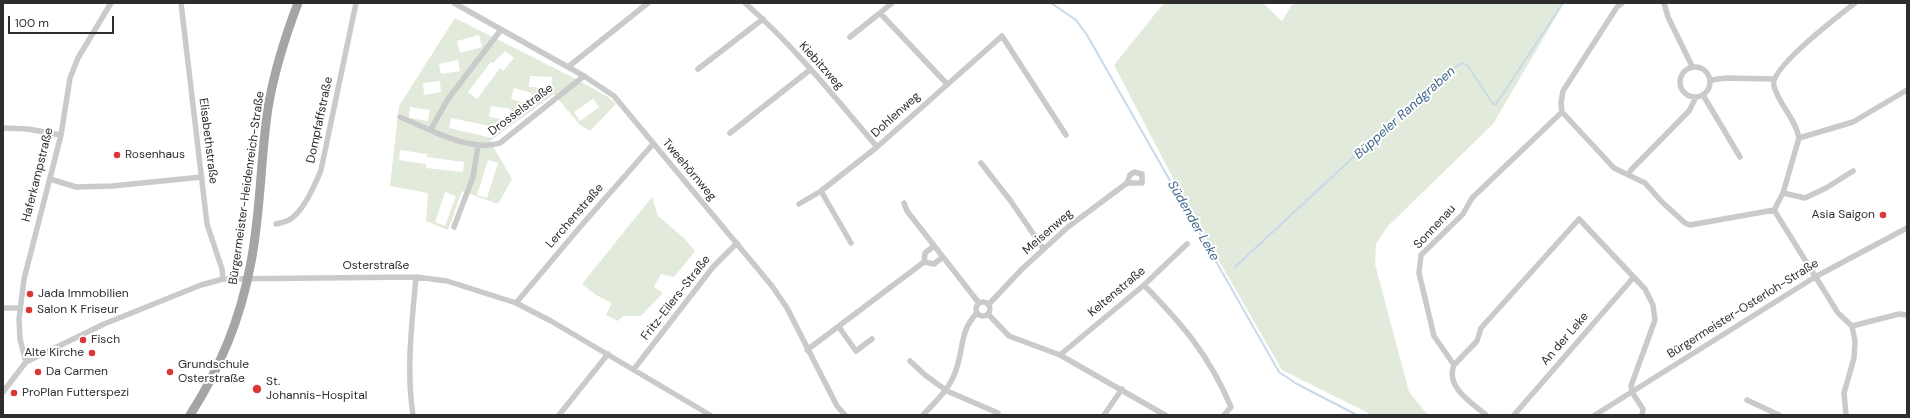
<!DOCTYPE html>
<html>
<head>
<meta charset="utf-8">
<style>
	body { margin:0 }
	#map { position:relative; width:1910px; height:418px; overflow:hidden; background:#fff; font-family:"DM Sans",sans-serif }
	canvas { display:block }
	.frame { position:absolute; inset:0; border:4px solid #2d2d2d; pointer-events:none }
	.scale { position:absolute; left:8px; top:16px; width:106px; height:18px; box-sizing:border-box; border:2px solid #2d2d2d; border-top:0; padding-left:5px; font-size:12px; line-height:14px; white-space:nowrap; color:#2d2d2d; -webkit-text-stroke:3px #fff; paint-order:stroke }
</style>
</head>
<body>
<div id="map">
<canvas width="1910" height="418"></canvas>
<div class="frame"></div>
<div class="scale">100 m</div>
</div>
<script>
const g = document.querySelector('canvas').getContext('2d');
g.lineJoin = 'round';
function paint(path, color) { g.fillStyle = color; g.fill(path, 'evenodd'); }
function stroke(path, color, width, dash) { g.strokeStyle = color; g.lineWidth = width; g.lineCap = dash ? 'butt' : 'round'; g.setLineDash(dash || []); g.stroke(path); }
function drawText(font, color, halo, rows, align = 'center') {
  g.font = font + ' "DM Sans",sans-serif'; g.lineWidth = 4; g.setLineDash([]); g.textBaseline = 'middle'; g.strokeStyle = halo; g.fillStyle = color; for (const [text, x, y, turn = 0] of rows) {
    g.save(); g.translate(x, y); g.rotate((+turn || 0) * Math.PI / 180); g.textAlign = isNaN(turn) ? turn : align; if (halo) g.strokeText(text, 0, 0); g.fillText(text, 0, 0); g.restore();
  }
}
const green = new Path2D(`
	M1164 3H1263L1282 21 1293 3H1564L1493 124 1387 227 1376 244 1375 264 1409 392 1428 415H1372L1282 370 1189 209 1114 65Z
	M455 18 572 77 608 97 616 104 590 131 580 125 554 94 490 141 512 179 498 204 462 191 448 230 426 221 428 193 390 186 399 106ZM479 35 482 47 460 53 457 41ZM505 51 514 58 503 71 500 68 477 99 468 92 491 62 493 63ZM458 60 460 71 441 74 439 64ZM530 76 552 77V88L529 87ZM440 81 441 92 424 95 423 83ZM514 88 532 93 529 104 511 99ZM593 99 599 107 580 121 574 112ZM491 106 511 109 508 120 489 117ZM410 107 430 110 428 121 409 118ZM451 118 494 127 492 138 449 128ZM400 150 427 154V157L464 162 463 172 426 168V164L399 160ZM488 160 498 163 487 198 477 195ZM445 192 456 196 445 226 435 222Z
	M652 197 658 216 685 239 695 251 674 277 661 274 654 287 663 293 641 316H623L618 321 606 315 612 303 596 295 582 284Z`);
const stream = new Path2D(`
	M1051 3 1076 20 1087 35 1279 372 1297 384 1357 415
	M1235 267 1373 139 1457 66 1463 63 1468 66 1493 104H1496L1563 3`);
const minor = new Path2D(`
	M181 3 207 224 222 269 223 279
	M454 3 584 76 614 96 772 286 787 308 837 406 845 415
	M745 3C794 46 835 97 877 147
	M1622 3 1617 7 1563 91 1561 103 1562 112 1614 168 1645 183 1662 202 1685 223 1690 225 1774 210 1783 193 1799 138C1796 119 1779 105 1774 86 1768 69 1840 15 1855 3
	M1664 3 1668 17 1692 66
	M880 13 892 3
	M850 37 880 13 947 84
	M1680 82a15 15 0 1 1 30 0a15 15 0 1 1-30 0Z
	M568 67 648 3
	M698 69 763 19
	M1711 80 1726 78 1773 79
	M1703 95 1740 157
	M1562 112 1472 198 1463 214 1421 255 1419 273 1434 336 1454 365 1477 341 1481 328 1579 219 1645 289 1653 305 1655 320 1631 386 1632 392 1643 409 1642 415
	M400 117C428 128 470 153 500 143L584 76
	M3 128 28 129 61 135
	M431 129 448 99 500 31
	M730 133 811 69
	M1799 138 1853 122 1907 90
	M981 163 1010 200 1043 248
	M1629 174 1631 170 1689 111 1696 97
	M50 179 76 187 112 186 202 177
	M821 191 851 243
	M1783 193 1805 198 1826 188 1853 171
	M904 203 907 211 979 303
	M799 204 821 191 877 147 1002 36 1066 135
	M1774 210 1838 313 1852 326 1899 314 1907 315
	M276 224C280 223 285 222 289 220 303 212 315 185 321 170L356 3
	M454 227 473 177 478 146
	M924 262 934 264 943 257
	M924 262 925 253 934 246
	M1144 285C1183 325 1209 355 1231 407L1224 415
	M976 309a7 7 0 1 1 14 0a7 7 0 1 1-14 0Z
	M516 303 580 227 653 144
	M989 304 1022 269 1068 227 1127 183H1142V174L1134 172 1130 175 1127 183
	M3 308H20
	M988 314 1009 336 1060 355 1165 415
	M839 327 856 351 872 339
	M807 350 924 262
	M1060 355 1144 285 1187 244
	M910 361 925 375 947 391 998 413
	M26 362 20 339 19 319 24 279 61 135 70 78 78 58 111 3
	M1454 365C1445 387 1472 403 1486 415
	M634 369 713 267 737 243
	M3 392 26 362 104 324 201 285 223 279 416 277 447 281 516 303 551 321 710 415
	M1747 400 1779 415
	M413 415C406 370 412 322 416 277
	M559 415 608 354
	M923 415C937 400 951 388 957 367 964 345 960 331 977 313
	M1104 415 1122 389
	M1514 415 1633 278
	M1595 415 1815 277 1907 228
	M1846 415 1844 393 1854 358 1855 341 1852 326`);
const primary = new Path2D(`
	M190 415C219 370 240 320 250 267 261 215 260 161 268 108 274 72 285 37 298 3`);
const markers = [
	[117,155,4,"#dc3637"],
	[1883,215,4,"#dc3637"],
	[30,294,4,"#dc3637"],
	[29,310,4,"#dc3637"],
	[83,340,4,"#dc3637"],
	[92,353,4,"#dc3637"],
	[38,372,4,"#dc3637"],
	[170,372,4,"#dc3637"],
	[257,389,5,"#dc3637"],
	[14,393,4,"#dc3637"]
];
const streetNames = [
	["Kiebitzweg",821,66,48],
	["Drosselstraße",521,110,-37],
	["Dohlenweg",896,115,-42],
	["Dompfaffstraße",320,120,-78],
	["Elisabethstraße",208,141,83],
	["Tweehörnweg",689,170,50],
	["Haferkampstraße",38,175,-76],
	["Bürgermeister-Heidenreich-Straße",247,188,-82],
	["Lerchenstraße",575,216,-49],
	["Sonnenau",1435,227,-47],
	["Meisenweg",1048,232,-41],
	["Osterstraße",376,266],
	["Keltenstraße",1117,292,-40],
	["Fritz-Eilers-Straße",676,298,-52],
	["Bürgermeister-Osterloh-Straße",1743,309,-32],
	["An der Leke",1565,339,-49]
];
const poiNames = [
	["Rosenhaus",125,155],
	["Asia Saigon",1875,215,"right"],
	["Jada Immobilien",38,294],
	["Salon K Friseur",37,310],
	["Fisch",91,340],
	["Alte Kirche",84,353,"right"],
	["Grundschule",178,365],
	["Osterstraße",178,379],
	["Da Carmen",46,372],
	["St.",266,382],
	["Johannis-Hospital",266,396],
	["ProPlan Futterspezi",22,393]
];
const waterNames = [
	["Büppeler Randgraben",1405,113,-42],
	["Südender Leke",1193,221,60]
];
paint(green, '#e2eadb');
stroke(stream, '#c7dae9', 2);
stroke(minor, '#cacaca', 5.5);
stroke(primary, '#a5a5a5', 9);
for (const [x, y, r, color] of markers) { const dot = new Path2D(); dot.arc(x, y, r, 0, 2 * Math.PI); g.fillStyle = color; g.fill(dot); stroke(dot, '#fff', 1.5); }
drawText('12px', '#2d2d2d', '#fff', streetNames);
drawText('12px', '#2d2d2d', '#fff', poiNames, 'left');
drawText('italic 13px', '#3f688a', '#fff', waterNames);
</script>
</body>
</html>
